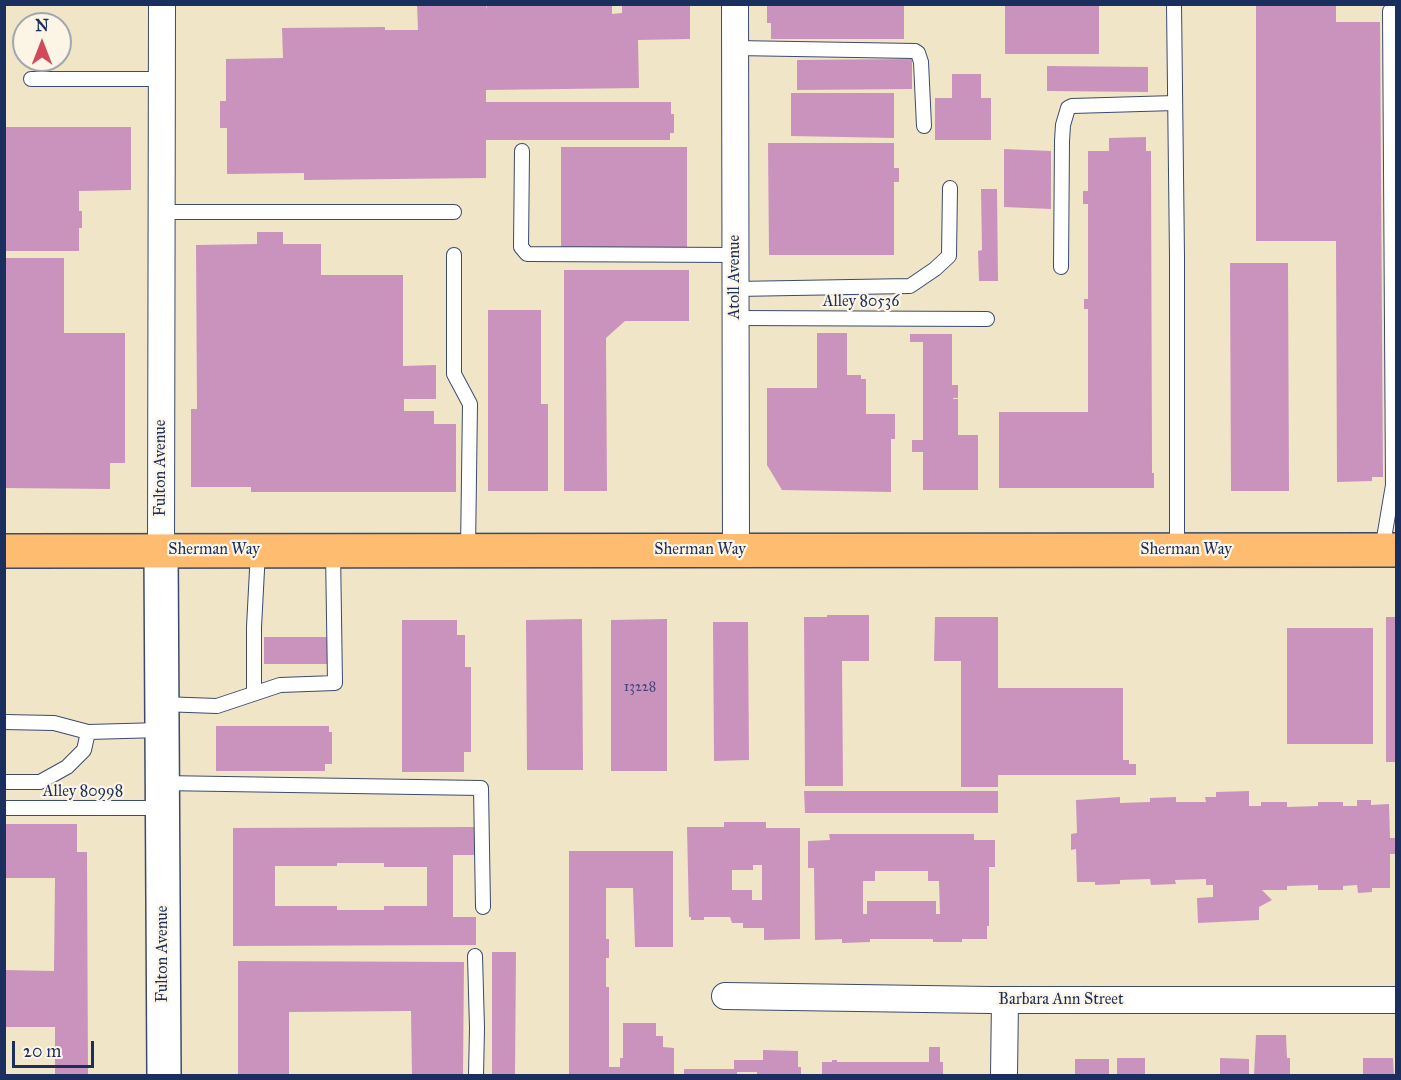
<!DOCTYPE html>
<html>
<head>
<meta charset="utf-8">
<style>
	body { margin:0 }
	#map { position:relative; width:1401px; height:1080px; overflow:hidden; background:#f1e5c8; font-family:"IM FELL Great Primer",serif }
	canvas { display:block }
	.frame { position:absolute; inset:0; border:6px solid #1b2f5e; pointer-events:none }
	.north { position:absolute; left:12px; top:12px; width:60px; height:60px; box-sizing:border-box; background:#fcf5e5; border:2px solid #a2a6af; border-radius:50%; rotate:0deg; font-size:16px; font-weight:700; line-height:24px; text-align:center; color:#1b2f5e }
	.north::after { content:''; display:block; margin:auto; width:21px; height:27px; background:#d1495b; clip-path:polygon(50% 0,100% 100%,50% 72%,0 100%) }
	.scale { position:absolute; left:12px; top:1041px; width:82px; height:27px; box-sizing:border-box; border:3px solid #1b2f5e; border-top:0; padding-left:8px; font-size:18px; line-height:21px; white-space:nowrap; color:#1b2f5e; -webkit-text-stroke:4px #fcf5e5; paint-order:stroke }
</style>
</head>
<body>
<div id="map">
<canvas width="1401" height="1080"></canvas>
<div class="frame"></div>
<div class="north">N</div>
<div class="scale">20 m</div>
</div>
<script>
const g = document.querySelector('canvas').getContext('2d');
g.lineJoin = 'round';
function paint(path, color) { g.fillStyle = color; g.fill(path, 'evenodd'); }
function stroke(path, color, width, dash) { g.strokeStyle = color; g.lineWidth = width; g.lineCap = dash ? 'butt' : 'round'; g.setLineDash(dash || []); g.stroke(path); }
function drawText(font, color, halo, rows, align = 'center') {
  g.font = font + ' "IM FELL Great Primer",serif'; g.lineWidth = 4.5; g.setLineDash([]); g.textBaseline = 'middle'; g.strokeStyle = halo; g.fillStyle = color; for (const [text, x, y, turn = 0] of rows) {
    g.save(); g.translate(x, y); g.rotate((+turn || 0) * Math.PI / 180); g.textAlign = isNaN(turn) ? turn : align; if (halo) g.strokeText(text, 0, 0); g.fillText(text, 0, 0); g.restore();
  }
}
const building = new Path2D(`
	M417 4H486V10L487 4H612V14L622 13V4H690V39L638 40 639 88 486 90V102H671V114H674V133H670V140H486V178L304 180V173L227 174V128H220V101H226V59L283 58 282 28 385 27V30H418Z
	M767 4H904V39H771V23H767Z
	M1005 4H1099V54H1005Z
	M1256 4H1336V22H1380L1383 477H1372V481L1337 482 1336 241H1256Z
	M912 59V89L797 90V60Z
	M1047 66 1148 67V92L1047 91Z
	M952 74H981V98H991V140H935V98H952Z
	M791 93H894V138L791 136Z
	M4 127H131V190L79 191V211H82V228H79V251H4Z
	M1146 137V151H1151L1152 473H1154V488H999V412H1088V309H1084V299H1088V204H1083V191H1088V151H1109V138Z
	M768 143H894V168H899V182H894V255H769Z
	M561 147H687V249H561Z
	M1004 149 1051 151V209L1004 207Z
	M981 189H997L998 281H979L978 251 982 250Z
	M257 232H283V244H321V275H403V366L436 365V399H404V411H434V424H456V492H251V487H191V409H197L196 245 257 244Z
	M4 258H64V333H125V463H110V489L4 488Z
	M1230 263H1288L1289 491H1231Z
	M564 270H689V321H625L606 338 607 491H564Z
	M488 310H541V404H548V491H488Z
	M817 333H847V375H861V379H866V414H895V439H891V492L782 490 767 465V388H817Z
	M910 334H952V385H958V398H953V399H958V435H978V490H923V452H912V440H923V342H910Z
	M827 615H869V661H842L843 786H805L804 617H827Z
	M935 617H998V688H1123V760H1129V764H1136V775H998V787H961V661H934Z
	M1386 617H1396V762H1386Z
	M582 619 583 770H527L526 620Z
	M667 619V771H611V620Z
	M402 620H457V635H465V667H471V752H464V772H402Z
	M713 622H748L749 760 714 761Z
	M1287 628H1373V744H1287Z
	M264 637H332V664H264Z
	M216 726H329V732H332V764H325V771H216Z
	M804 791H998V813H805Z
	M1249 791V806H1261V802H1287V807L1318 806V802H1343V806H1357V800H1371V805L1389 804 1390 838H1395V854H1390V888H1372V892L1358 893 1357 885 1343 886V890H1318V885L1287 886V890H1262L1272 900 1259 907V920L1198 923 1197 898 1213 897V885H1206V879L1175 880 1176 884 1151 885 1150 879 1120 880V884L1095 885V882H1077L1076 849 1071 850V834L1077 833 1076 800 1120 797V803L1150 802V798L1176 797V802H1206L1205 797H1216V792Z
	M724 822H766V828H800V939L764 940V928H743V923H732L730 917H704V920H691V917H689L687 827H724ZM753 865H762V900H752V890H732V870H753Z
	M4 824H77V852H87L88 1076H55V1027H4V970L54 971 55 878H4Z
	M476 827V855H453V917H476V945L233 946V828ZM337 863H384V867H427V906H384V910H337V906H275V866H337Z
	M829 834H974V840H995V867H989V926H987V939H962V942H933V939H870V942L842 943V939L815 940 814 868H808V841L830 840ZM875 871H928V881H939L940 914H936V901H867V914H863V881H875Z
	M569 851H673V947H635L633 888H606V939H609V958H606V987H609V1067H620V1058H623V1023H656V1036H663V1047L674 1048V1076H569Z
	M492 952H516L515 1076H492Z
	M238 961 464 962 463 1076H412L411 1011 289 1012V1076H238Z
	M1256 1035H1286L1287 1058H1290V1076H1254Z
	M929 1047H940V1062H943V1076H822V1062H832V1060H837V1062H929Z
	M763 1050 798 1051V1067H801V1076H757V1072H737V1076H684V1069H734V1060H763Z
	M1117 1058H1145V1076H1117Z
	M1220 1058 1249 1059V1076H1220Z
	M1363 1058H1393L1394 1076H1363Z
	M1075 1059H1109V1076H1075Z`);
const service = new Path2D(`
	M1174 4 1177 257V550
	M735 48 915 51 918 53 921 62 924 126
	M31 79H161
	M522 151 521 247 527 254 735 255
	M161 212H454
	M454 255V374L470 404 468 550
	M1061 267 1062 141 1063 125 1068 108 1072 106 1175 103
	M735 289 910 286 935 269 949 256 950 188
	M735 318 987 319
	M1382 550 1393 485 1390 11H1396
	M254 693V627L258 551
	M161 704 217 706 280 685 335 683 333 551
	M4 722 54 723 88 732 161 730
	M4 782H40L67 767 84 750 88 732
	M161 783 481 788 483 907
	M4 808H162
	M475 956 477 1028 476 1076`);
const minor = new Path2D(`
	M735 4 736 550
	M161 550 162 4
	M725 996 990 1000H1396
	M1004 1076 1005 1000`);
const tertiary = new Path2D(`
	M161 550 164 1076`);
const primary = new Path2D(`
	M4 551 1396 550`);
const numberNames = [
	["13228",640,688]
];
const streetNames = [
	["Atoll Avenue",735,277,-90],
	["Alley 80536",861,302],
	["Fulton Avenue",161,468,-90],
	["Sherman Way",214,550],
	["Sherman Way",700,550],
	["Sherman Way",1186,550],
	["Alley 80998",83,792],
	["Fulton Avenue",163,954,-90],
	["Barbara Ann Street",1061,1000]
];
paint(building, '#c993bd');
stroke(service, '#3b4a6e', 16);
stroke(minor, '#3b4a6e', 28);
stroke(tertiary, '#3b4a6e', 36);
stroke(primary, '#3b4a6e', 36);
stroke(service, '#fff', 14);
stroke(minor, '#fff', 26);
stroke(tertiary, '#fff', 33);
stroke(primary, '#febc70', 33);
drawText('14px', '#464876', null, numberNames);
drawText('16px', '#1b2f5e', '#fcf5e5', streetNames);
</script>
</body>
</html>
